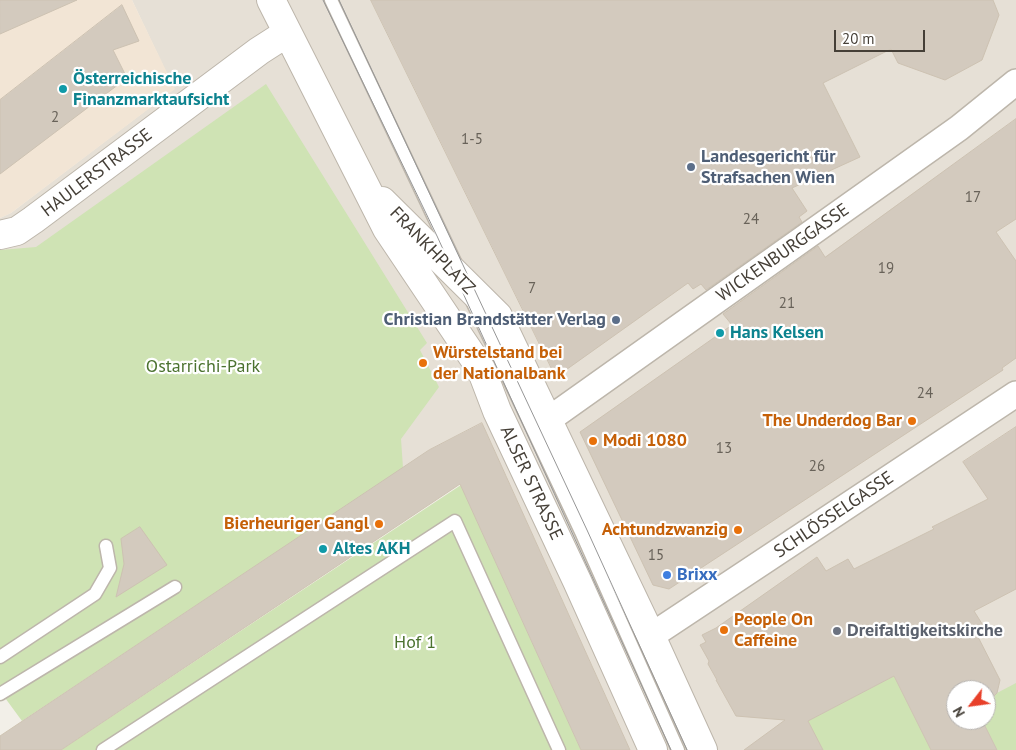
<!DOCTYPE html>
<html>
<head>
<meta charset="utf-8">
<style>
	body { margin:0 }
	#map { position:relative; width:1016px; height:750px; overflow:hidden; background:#f2efe8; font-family:"PT Sans",sans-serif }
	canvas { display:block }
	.north { position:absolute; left:946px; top:680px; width:50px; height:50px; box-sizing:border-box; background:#fff; border:1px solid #b5b2af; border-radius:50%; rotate:240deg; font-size:14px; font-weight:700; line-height:20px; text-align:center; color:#453f37 }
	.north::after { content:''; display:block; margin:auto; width:18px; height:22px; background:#e8402a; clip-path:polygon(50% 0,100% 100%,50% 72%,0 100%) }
	.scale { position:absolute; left:834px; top:30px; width:91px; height:22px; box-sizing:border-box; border:2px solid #453f37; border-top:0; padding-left:6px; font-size:15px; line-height:18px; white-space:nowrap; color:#453f37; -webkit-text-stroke:4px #fff; paint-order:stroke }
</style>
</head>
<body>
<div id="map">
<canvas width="1016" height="750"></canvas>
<div class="north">N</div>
<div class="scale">20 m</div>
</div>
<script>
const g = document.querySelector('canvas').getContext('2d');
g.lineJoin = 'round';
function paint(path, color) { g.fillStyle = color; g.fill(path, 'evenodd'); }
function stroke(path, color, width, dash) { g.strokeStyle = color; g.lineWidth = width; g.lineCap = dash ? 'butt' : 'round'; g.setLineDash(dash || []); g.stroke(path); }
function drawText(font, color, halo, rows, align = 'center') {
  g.font = font + ' "PT Sans",sans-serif'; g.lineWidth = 4.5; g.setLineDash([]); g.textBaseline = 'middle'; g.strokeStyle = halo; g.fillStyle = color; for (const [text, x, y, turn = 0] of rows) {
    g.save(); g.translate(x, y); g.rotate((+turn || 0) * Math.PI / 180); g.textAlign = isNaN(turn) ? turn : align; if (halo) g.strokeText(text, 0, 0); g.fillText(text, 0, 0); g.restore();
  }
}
const residential = new Path2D(`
	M132 0H1016V750H630L482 423 429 450 403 468 0 691V218L11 213 174 89ZM956 690H986V720H956Z`);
const commercial = new Path2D(`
	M0 0H132L175 89 11 213 0 218Z`);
const green = new Path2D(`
	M266 84 427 343 420 350 439 387 401 439 403 468 22 721 0 691V250L36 247Z
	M461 485 581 750H61Z
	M894 676 931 750H823L808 721Z
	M1016 683V750H997L982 720H986V701L992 699 997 693Z`);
const building = new Path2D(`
	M0 0H77L0 34Z
	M371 0H993L999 15 982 60 945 80 898 63 891 49 823 83 860 157 792 188 807 211 799 217 802 222 706 290 701 284 693 289 688 283 556 377Z
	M122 5 139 41 113 50 127 78 0 174V100Z
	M1016 119V219L996 232 1016 261V358L1002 368 1003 370 669 589 653 585 580 432 732 325 723 314 818 246 825 257Z
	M482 423 630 750H581L460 484 61 750H0V736L429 450Z
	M1016 427V589L974 611 984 627 975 631 1000 680 997 693 986 704V690H956V720H982L997 750H931L894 676 808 721 823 750H744L785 720 736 716 716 680H717L708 664 709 661 700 645 706 642 702 635 716 628 817 557 826 571 848 559 854 569 934 529 932 527 988 499 963 462Z
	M140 527 167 565 116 597 124 564 121 539Z`);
const service = new Path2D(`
	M331 0 455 262
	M472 301 582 534 678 750
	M0 657 95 594 110 568 106 546
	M0 694 175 587
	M103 750 455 521 559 750`);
const minor = new Path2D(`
	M548 420 959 128 1016 82
	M651 636 1016 394`);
const tertiary = new Path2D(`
	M271 0 387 229 481 369 497 411 577 581 653 750
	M382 201 498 316 651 636 703 750
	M0 235 17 231 33 220 259 51 287 33`);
const tram = new Path2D(`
	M323 0 437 236 671 750
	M339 0 587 530 687 750`);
const markers = [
	[63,89,5,"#0f9aa8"],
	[691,167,5,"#5c6f8a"],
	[616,320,5,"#5c6f8a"],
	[720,333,5,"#0f9aa8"],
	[423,363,5,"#e8710a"],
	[912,421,5,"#e8710a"],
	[593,441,5,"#e8710a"],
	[379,524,5,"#e8710a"],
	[738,530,5,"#e8710a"],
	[323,549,5,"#0f9aa8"],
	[667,575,5,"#3f7fe0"],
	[724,630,5,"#e8710a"],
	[837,631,5,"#6b7280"]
];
const numberNames = [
	["2",55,118],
	["1-5",472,140],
	["17",973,198],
	["24",751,220],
	["19",886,269],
	["7",532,289],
	["21",787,304],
	["24",925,394],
	["13",724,449],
	["26",817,467],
	["15",656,556]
];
const cultureNames = [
	["Österreichische",73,79],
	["Finanzmarktaufsicht",73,100],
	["Hans Kelsen",730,333],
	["Altes AKH",333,549]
];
const serviceNames = [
	["Landesgericht für",701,157],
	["Strafsachen Wien",701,178],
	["Christian Brandstätter Verlag",606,320,"right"]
];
const streetNames = [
	["HAULERSTRASSE",97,173,-37],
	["FRANKHPLATZ",432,251,46],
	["WICKENBURGGASSE",783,253,-35],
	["ALSER STRASSE",531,483,65],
	["SCHLÖSSELGASSE",834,515,-34]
];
const foodNames = [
	["Würstelstand bei",433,353],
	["der Nationalbank",433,374],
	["The Underdog Bar",902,421,"right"],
	["Modi 1080",603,441],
	["Bierheuriger Gangl",369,524,"right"],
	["Achtundzwanzig",728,530,"right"],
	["People On",734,620],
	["Caffeine",734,641]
];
const parkNames = [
	["Ostarrichi-Park",203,367],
	["Hof 1",415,643]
];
const shopNames = [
	["Brixx",677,575]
];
const worshipNames = [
	["Dreifaltigkeitskirche",847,631]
];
paint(residential, '#e6e0d6');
paint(commercial, '#f2e5d5');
paint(green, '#cfe3b4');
paint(building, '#d3cabe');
stroke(building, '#cdc2b2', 1);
stroke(service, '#bdb6ab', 15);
stroke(minor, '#bdb6ab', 28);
stroke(tertiary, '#bdb6ab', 30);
stroke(service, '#fff', 12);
stroke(minor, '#fff', 25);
stroke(tertiary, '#fff', 28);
stroke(tram, '#969696', 1);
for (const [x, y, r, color] of markers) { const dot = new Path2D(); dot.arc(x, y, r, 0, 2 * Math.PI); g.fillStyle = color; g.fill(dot); stroke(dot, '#fff', 2); }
drawText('15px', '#686259', null, numberNames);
drawText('bold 18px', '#0d838f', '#fff', cultureNames, 'left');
drawText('bold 18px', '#4e5e75', '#fff', serviceNames, 'left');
drawText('18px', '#453f37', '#fff', streetNames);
drawText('bold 18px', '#c56008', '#fff', foodNames, 'left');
drawText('18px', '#4b722f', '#fff', parkNames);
drawText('bold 18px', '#366cbe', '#fff', shopNames, 'left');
drawText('bold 18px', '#5b616d', '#fff', worshipNames, 'left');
</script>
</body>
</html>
